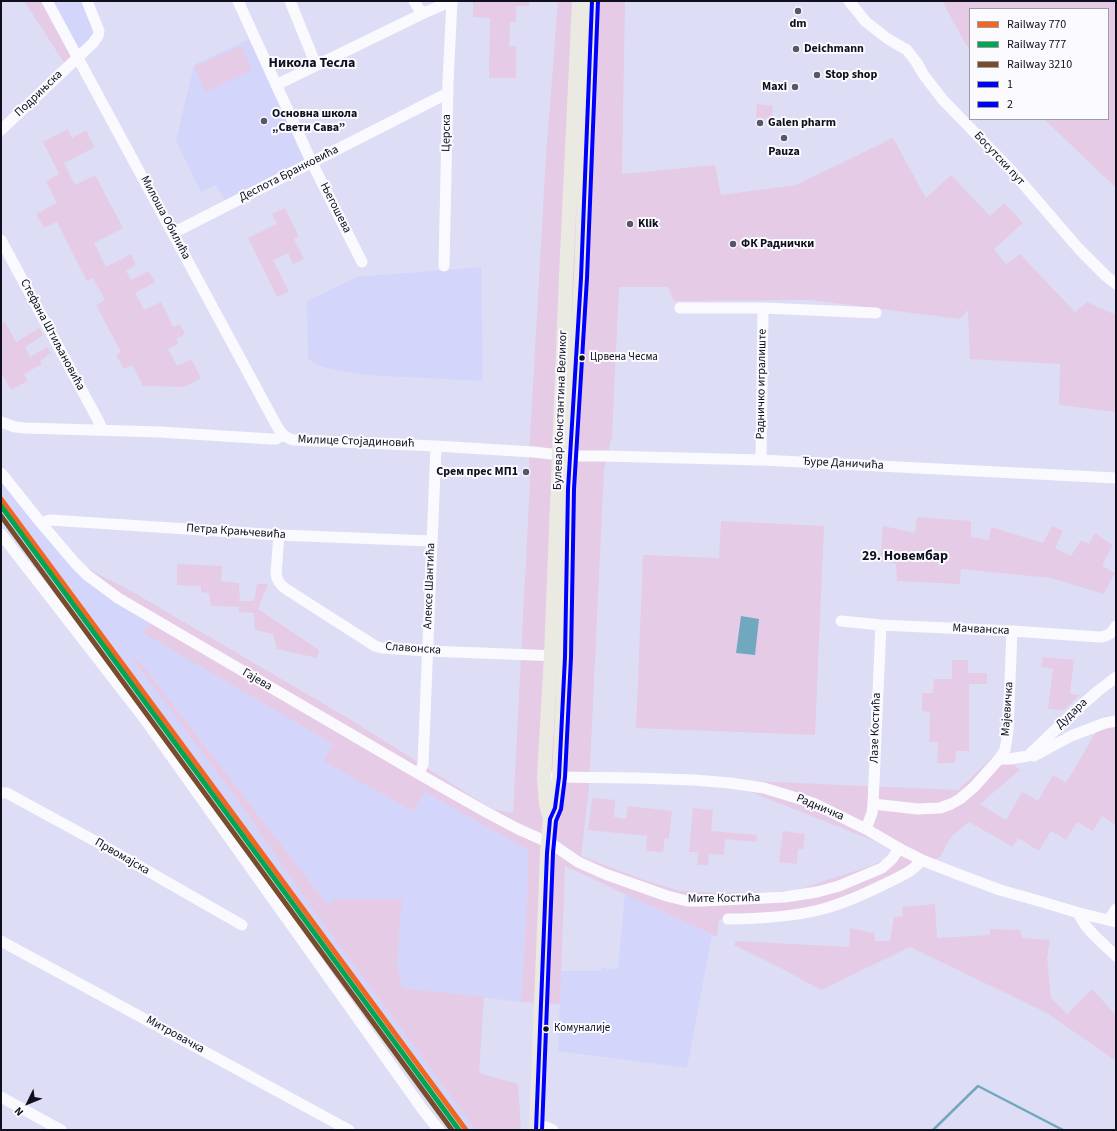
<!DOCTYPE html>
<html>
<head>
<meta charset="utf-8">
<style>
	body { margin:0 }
	#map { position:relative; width:1117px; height:1131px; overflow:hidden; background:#dddef5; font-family:"Source Sans 3",sans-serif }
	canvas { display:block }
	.frame { position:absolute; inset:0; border:2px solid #0f0f1d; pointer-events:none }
	.legend { position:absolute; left:969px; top:8px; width:140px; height:112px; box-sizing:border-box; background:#fafaff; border:1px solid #9c9ca5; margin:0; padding:5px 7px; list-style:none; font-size:12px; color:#0f0f1d }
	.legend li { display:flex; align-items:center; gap:8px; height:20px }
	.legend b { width:20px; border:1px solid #9c9ca5 }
	.north { position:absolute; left:8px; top:1083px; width:40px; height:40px; -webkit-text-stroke:3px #fafaff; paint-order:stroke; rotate:227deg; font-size:11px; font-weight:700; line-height:16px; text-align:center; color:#0f0f1d }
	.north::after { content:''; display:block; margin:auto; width:14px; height:18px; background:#0f0f1d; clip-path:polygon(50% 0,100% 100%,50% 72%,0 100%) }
</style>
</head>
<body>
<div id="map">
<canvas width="1117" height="1131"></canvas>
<div class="frame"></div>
<ul class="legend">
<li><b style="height:5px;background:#f26522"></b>Railway 770</li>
<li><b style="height:5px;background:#00a651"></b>Railway 777</li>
<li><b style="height:5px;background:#7a4b2a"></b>Railway 3210</li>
<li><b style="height:5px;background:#00f"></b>1</li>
<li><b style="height:5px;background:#00f"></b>2</li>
</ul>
<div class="north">N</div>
</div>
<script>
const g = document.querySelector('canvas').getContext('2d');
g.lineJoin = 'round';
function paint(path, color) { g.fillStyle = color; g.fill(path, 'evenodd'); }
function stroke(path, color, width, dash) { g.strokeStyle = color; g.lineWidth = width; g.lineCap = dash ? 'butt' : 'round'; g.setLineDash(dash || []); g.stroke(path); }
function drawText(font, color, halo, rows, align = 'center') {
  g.font = font + ' "Source Sans 3",sans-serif'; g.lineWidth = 4; g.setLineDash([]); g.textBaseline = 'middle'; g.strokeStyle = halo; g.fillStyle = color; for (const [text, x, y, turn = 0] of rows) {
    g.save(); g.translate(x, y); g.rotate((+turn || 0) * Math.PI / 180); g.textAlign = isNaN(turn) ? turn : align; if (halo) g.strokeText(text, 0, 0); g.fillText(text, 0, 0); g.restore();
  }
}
const built = new Path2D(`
	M49 1H85L98 33 77 53Z
	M249 39 305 162 225 201 216 185 201 192 176 141 194 65Z
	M481 267 483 381 366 375 322 367 308 359 307 301 357 277Z
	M1 475 62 553 150 622 143 633 333 744 323 761 413 811 425 792 528 850 527 905 521 1002 402 988 397 964 402 899 327 904 141 663 131 655 231 791 314 911 476 1130H451L434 1108 277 886 192 771 49 584 1 518Z
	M625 894 712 935 687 1068 558 1051 561 971H601V968L618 969Z`);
const green = new Path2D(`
	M24 1H49L77 53 65 64Z
	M473 1H529V6H516V22H510L509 46H516V78H489L490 18 473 17Z
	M558 1H625L622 174 715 165 721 195 796 185 893 138 926 198 951 175 990 216 1004 203 1023 223 994 249 1006 264 1020 254 1075 312 1087 302 1116 315V412L1059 405 1060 364 970 359 968 310 960 319 810 300 674 301 668 287H619L612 436 604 470 589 788 581 856 644 880 680 891 724 893 768 892 798 890 827 880 871 866 885 859 892 848 746 790 752 781 958 790 998 752 1020 770 980 804 1006 820 1022 792 1038 801 1053 775 1066 783 1106 715 1116 721V825L1102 816 1093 831 1077 822 1066 840 1051 831 1039 851 1018 838 1013 847 969 822 951 837 940 857 888 884 845 903 759 920H719L717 937 565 866 560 1004 521 1002 527 905 528 850 425 792 413 811 323 761 333 744 143 633 150 622 62 553 100 575 133 592 177 618 348 718 492 809 513 813 530 481 529 456 546 156Z
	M942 1H1116V188L1044 119H1108V9H970V49L966 45Z
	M241 46 252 70 206 92 194 67Z
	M757 104 773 106 772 119 756 118Z
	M68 129 72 138 86 130 95 147 64 163 75 185 95 175 123 228 94 243 106 267 131 254 136 265 126 271 131 280 149 271 155 282 135 293 144 310 161 302 173 327 180 324 185 334 176 339 178 344 168 349 177 366 191 359 201 378 184 387 143 386 132 365 124 369 116 355 121 352 96 305 105 300 93 278 87 281 57 222 44 228 36 214 57 203 46 181 59 174 43 142Z
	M285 208 299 237 294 239 304 259 293 264 288 253 273 260 289 292 277 297 248 238 277 224 272 214Z
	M5 322 16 342 39 328 43 335 25 347 30 357 47 347 51 353 45 357V358L40 361 42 364 24 374 28 381 11 390 1 373V324Z
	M917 517 971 521V537L989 540 991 527 1043 543 1052 526 1063 531 1055 548 1071 556 1081 540 1089 544 1095 533 1113 545 1102 566 1115 573 1104 594 1051 578 961 569 960 584 897 581 896 564 880 561 883 526 915 533Z
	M721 521 824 526 815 735 636 728 643 555 719 558Z
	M177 564 222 566 221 581 239 583 240 601H254L257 584H268L258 609 319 650 317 658 277 649 273 634 255 630 254 613 239 612V607L211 606 209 593 201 592V586L177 585Z
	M129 654 141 663 327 904 336 899H402L397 964 402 988 484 997 479 1073 518 1084 521 1130H476L314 911 231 791Z
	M1043 657 1074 660 1070 694 1080 695 1064 710 1048 709 1053 669 1041 667Z
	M952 660H968V673H987V684H969V751H956L955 763H937L938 742H929L930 712 922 711V693H933L934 679H952Z
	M592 798 615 800 614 817 626 819 628 806 672 811 669 839 665 838 663 852 646 851 647 836 588 830Z
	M693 808 713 810 711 831 757 835 756 842 725 839 724 855 709 854 708 865H697L698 852H689Z
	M783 831 805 834 803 849H798L797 864 779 862Z
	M935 904 937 938 990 935V929L1020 930 1022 938 1050 940 1047 958 1051 998 1067 1014 1092 989 1116 1015V1019L1115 1021 1116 1023V1061L1047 1013 910 947 821 990 777 966 734 945 736 941 849 947 850 928 874 933 875 941H890L894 917 903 916 902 907Z`);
const water = new Path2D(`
	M741 616 759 619 755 655 736 653Z`);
const stream = new Path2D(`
	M933 1130 978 1086 1063 1130`);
const minor = new Path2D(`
	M47 1 272 417C278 428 282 438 294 440L436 446 533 452 570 456H603L761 460 1116 478
	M238 1 312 163 362 262
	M290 1 316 65
	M414 1 419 9 424 13
	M849 1 866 22 888 39 907 50 917 63 923 74 943 100 1011 170 1079 249 1106 276 1116 284
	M276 85 424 13 452 1
	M1 130 93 43 98 36 99 31 87 1
	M173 233 442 96 448 95
	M1 240 99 422 102 430
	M444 266 448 82 452 1
	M680 308H763L876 313
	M1 422 15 427 25 428 160 432 271 439H276L283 435
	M761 460 763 308
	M1 473 41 523 75 563 87 575 118 598 419 774 486 812 518 829 552 844 578 862 605 874 667 896 687 901H702L785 897 817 892 839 886 882 868 892 859 899 848
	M41 523 50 520 279 535 431 541
	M1 534 144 718 423 1110 439 1130
	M279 535 276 574C277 581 280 585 286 589L375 646 382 648 428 651 559 656
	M841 621 881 625 1012 631 1099 637C1107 637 1112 634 1116 626
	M1034 756 1071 736 1105 723 1116 721
	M999 759H1010L1028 756 1074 712 1098 691 1116 677
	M419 774 423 764 436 446
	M551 777 637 778 694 780 730 783 764 788 813 803 866 829 904 851 924 861 960 875 1000 890 1039 901 1079 913 1116 922
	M1 793H7L104 846 242 925
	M873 804 918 809 940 808 951 804 960 799 974 787 999 759 1005 750 1008 731 1012 631
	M866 829 872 813 873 804 881 625
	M1079 913C1081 926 1106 946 1116 956
	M728 919C758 919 789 917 819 910 843 904 867 893 889 882 901 876 914 871 921 860
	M1109 920 1116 909
	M1 941 349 1130
	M1 1097 61 1130
	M536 1129 546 1127 553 1130`);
const major = new Path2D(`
	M550 819 546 804 544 777 551 656 566 276 579 1
	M536 1130 547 853 550 819 555 808 559 777 565 657 568 489 581 278 585 164 592 1`);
const bus1 = new Path2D(`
	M536 1130 547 853 550 819 555 808 559 777 565 657 568 489 581 278 592 1`);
const bus2 = new Path2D(`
	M542 1130 553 853 556 821 561 809 565 777 571 657 574 489 587 278 598 1`);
const rail1 = new Path2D(`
	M1 499 466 1130`);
const rail2 = new Path2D(`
	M1 506 459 1130`);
const rail3 = new Path2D(`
	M1 516 452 1130`);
const markers = [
	[798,11,4,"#575769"],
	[796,49,4,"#575769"],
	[817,75,4,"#575769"],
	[795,87,4,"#575769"],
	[264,121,4,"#575769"],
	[760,123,4,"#575769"],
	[784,138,4,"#575769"],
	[630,224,4,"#575769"],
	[733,244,4,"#575769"],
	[582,358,3.5,"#0f0f1d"],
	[526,472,4,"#575769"],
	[546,1029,3.5,"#0f0f1d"]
];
const busNames = [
	["Црвена Чесма",590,358],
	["Комуналије",554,1029]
];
const poiNames = [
	["dm",798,24,"center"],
	["Deichmann",804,49],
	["Stop shop",825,75],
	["Maxi",787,87,"right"],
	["Основна школа",272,114],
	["„Свети Сава”",272,128],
	["Galen pharm",768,123],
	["Pauza",784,152,"center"],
	["Klik",638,224],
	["ФК Раднички",741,244],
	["Срем прес МП1",518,472,"right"]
];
const streetNames = [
	["Подрињска",39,94,-44],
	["Церска",447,133,-89],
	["Босутски пут",999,159,47],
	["Деспота Бранковића",289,174,-27],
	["Његошева",335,208,63],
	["Милоша Обилића",165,218,62],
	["Стефана Штиљановића",52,335,62],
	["Радничко игралиште",762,384,-89],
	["Булевар Константина Великог",561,410,-88],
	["Милице Стојадиновић",356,442,2],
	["Ђуре Даничића",843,464,3],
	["Петра Крањчевића",236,532,4],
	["Алексе Шантића",430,586,-88],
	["Мачванска",981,630,3],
	["Славонска",413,649,4],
	["Гајева",257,680,30],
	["Мајевичка",1008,709,-86],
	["Дудара",1072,714,-43],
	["Лазе Костића",876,728,-88],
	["Радничка",820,808,23],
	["Првомајска",122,857,30],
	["Мите Костића",724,899,-1],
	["Митровачка",175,1035,29]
];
const quarterNames = [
	["Никола Тесла",312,64],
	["29. Новембар",905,557]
];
paint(built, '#d3d5fa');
paint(green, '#e5cbe6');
paint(water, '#71a8c0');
stroke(stream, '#71a8c0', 2.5);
stroke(minor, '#fafafe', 11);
stroke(major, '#ebeae2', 14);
stroke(bus1, '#00f', 4);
stroke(bus2, '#00f', 4);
stroke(rail1, '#f26522', 5);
stroke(rail2, '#00a651', 5);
stroke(rail3, '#7a4b2a', 5);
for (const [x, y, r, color] of markers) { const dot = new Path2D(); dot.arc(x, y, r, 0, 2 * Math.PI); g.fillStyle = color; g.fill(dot); stroke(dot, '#fafaff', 1.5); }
drawText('11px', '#0f0f1d', '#fafaff', busNames, 'left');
drawText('bold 12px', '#0f0f1d', '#fafaff', poiNames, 'left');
drawText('12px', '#0f0f1d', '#fafaff', streetNames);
drawText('bold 14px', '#0f0f1d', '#fafaff', quarterNames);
</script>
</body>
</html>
